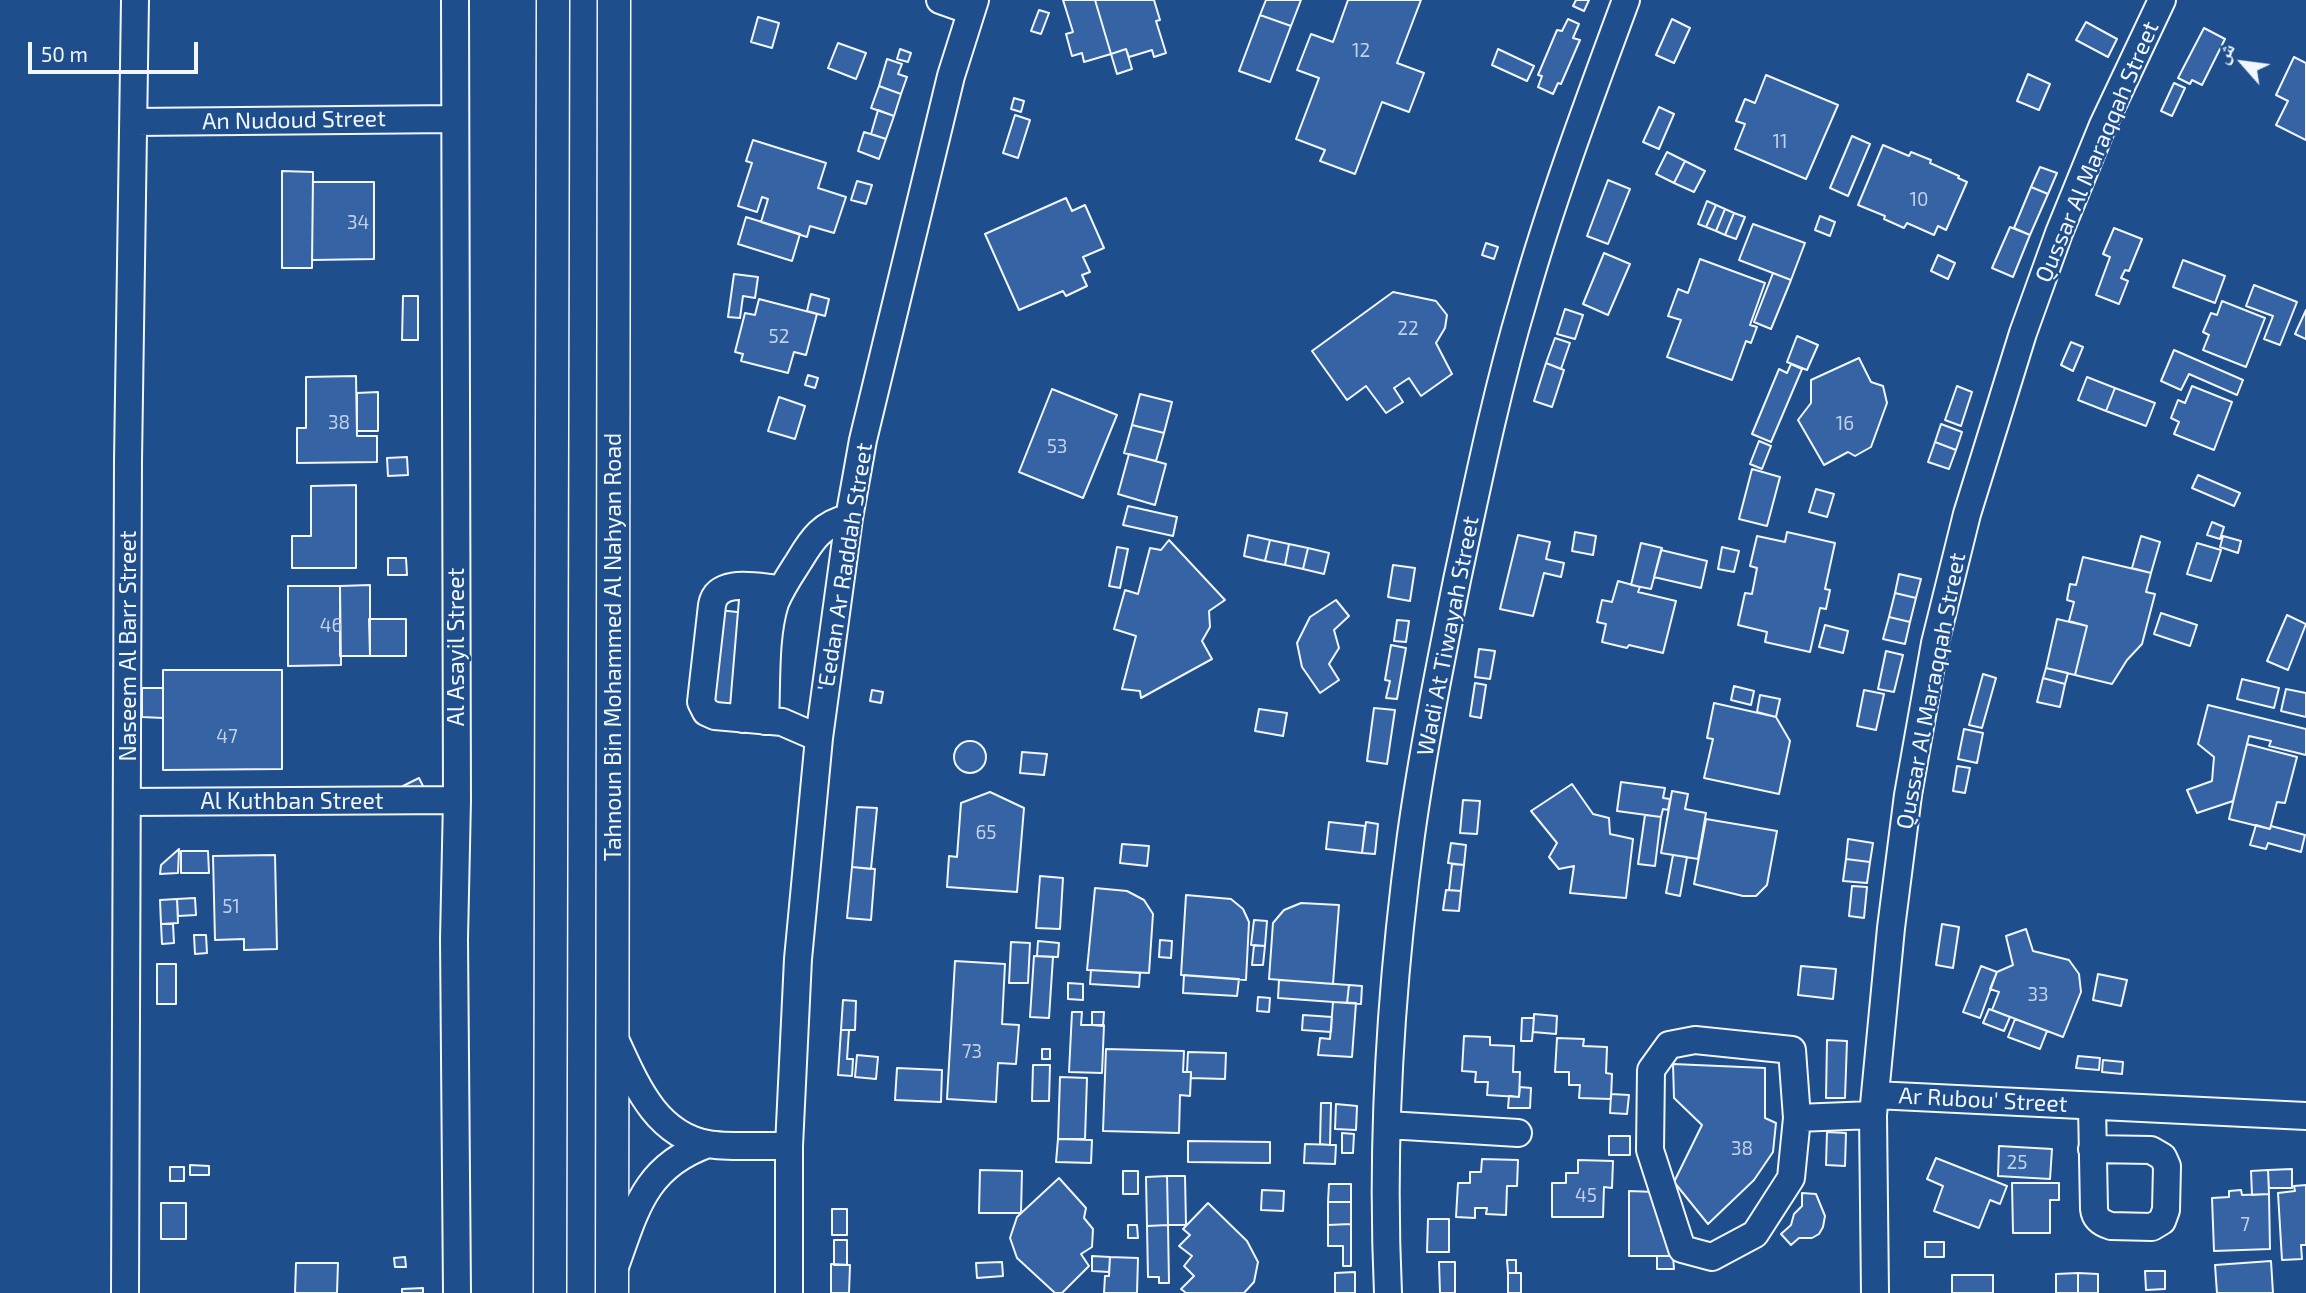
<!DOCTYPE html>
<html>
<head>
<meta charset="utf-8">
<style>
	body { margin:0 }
	#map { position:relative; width:2306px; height:1293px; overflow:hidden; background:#1f4e8c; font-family:"Exo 2","Noto Naskh Arabic",sans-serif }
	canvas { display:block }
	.north { position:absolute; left:2208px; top:28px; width:70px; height:70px; -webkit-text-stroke:5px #1f4e8c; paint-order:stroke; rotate:298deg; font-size:19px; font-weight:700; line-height:28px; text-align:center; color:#f2f6ff }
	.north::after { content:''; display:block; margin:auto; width:24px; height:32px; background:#f2f6ff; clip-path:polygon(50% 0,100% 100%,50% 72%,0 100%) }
	.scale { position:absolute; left:28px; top:42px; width:170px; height:32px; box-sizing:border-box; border:4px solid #f2f6ff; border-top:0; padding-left:9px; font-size:21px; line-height:24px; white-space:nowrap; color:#f2f6ff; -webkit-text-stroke:5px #1f4e8c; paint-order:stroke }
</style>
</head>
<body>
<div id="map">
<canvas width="2306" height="1293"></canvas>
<div class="north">ش</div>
<div class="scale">50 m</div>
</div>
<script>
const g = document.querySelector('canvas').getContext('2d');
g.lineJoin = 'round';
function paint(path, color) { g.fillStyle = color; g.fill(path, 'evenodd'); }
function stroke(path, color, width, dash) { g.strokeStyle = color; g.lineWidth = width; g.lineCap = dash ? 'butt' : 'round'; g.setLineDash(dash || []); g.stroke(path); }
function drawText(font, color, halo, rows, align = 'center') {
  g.font = font + ' "Exo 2",sans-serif'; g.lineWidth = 5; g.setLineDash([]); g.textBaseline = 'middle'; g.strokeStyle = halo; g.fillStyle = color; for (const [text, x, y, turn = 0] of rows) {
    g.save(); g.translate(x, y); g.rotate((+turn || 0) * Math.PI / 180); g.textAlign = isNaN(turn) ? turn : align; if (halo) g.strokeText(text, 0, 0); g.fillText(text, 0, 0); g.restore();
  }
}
const building = new Path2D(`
	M1063 0H1095L1111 54 1084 62 1082 53 1072 56 1066 34 1073 32Z
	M1095 0H1154L1160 20 1156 21 1166 53 1154 57 1152 50 1129 57 1126 49 1111 54Z
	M1266 0H1301L1291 26 1260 15Z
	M1348 0H1421L1397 63 1424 73 1409 112 1382 102 1355 174 1320 161 1325 150 1296 139 1319 78 1297 70 1311 34 1333 42Z
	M1576 0H1589L1584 11 1573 6Z
	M1039 10 1049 13 1041 34 1031 31Z
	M1260 15 1291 26 1270 82 1239 71Z
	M758 17 779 23 772 48 751 42Z
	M1568 19 1579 24 1573 38 1580 40 1561 84 1558 83 1553 94 1538 87 1542 76 1538 75 1557 30 1562 31Z
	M1672 19 1690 28 1674 63 1656 55Z
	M2086 22 2117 39 2108 57 2076 40Z
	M2204 28 2225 39 2202 85 2192 80 2190 84 2178 78Z
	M838 43 866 53 856 79 828 68Z
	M900 49 911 53 908 62 897 59Z
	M1126 49 1132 69 1117 74 1111 54Z
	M1498 49 1534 66 1527 81 1492 65Z
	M2294 57 2306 63V140L2276 125 2288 101 2276 95Z
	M887 59 902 64 898 74 907 77 901 94 879 86Z
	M2028 74 2050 84 2039 110 2017 101Z
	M1766 75 1838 105 1806 179 1735 149 1745 124 1736 121 1745 99 1755 103Z
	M2174 83 2185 88 2172 116 2161 111Z
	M879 86 901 94 894 116 871 108Z
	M1014 98 1024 101 1021 112 1011 109Z
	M1659 107 1674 114 1659 149 1643 142Z
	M878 110 894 116 886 139 871 134Z
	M1015 115 1030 120 1018 158 1003 153Z
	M864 132 886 139 879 159 858 151Z
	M1852 136 1870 144 1848 196 1830 188Z
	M753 140 826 163 818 188 846 197 834 233 810 226 807 237 761 222 768 199 762 197 757 212 738 206 752 163 746 161Z
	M1883 145 1909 156 1911 152 1931 160 1930 163 1959 176 1958 178 1967 182 1946 230 1938 226 1934 235 1907 223 1904 228 1884 219 1885 216 1858 205Z
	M1667 152 1685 161 1674 183 1656 174Z
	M1685 161 1705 171 1694 192 1674 183Z
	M2040 167 2057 173 2048 194 2031 187Z
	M282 171 313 172 312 268H282Z
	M1608 180 1630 189 1608 244 1587 236Z
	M857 181 872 185 866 204 851 200Z
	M313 182H374V259L312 260Z
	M2031 187 2048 194 2030 235 2014 228Z
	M1066 198 1072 211 1085 205 1104 248 1083 257 1090 272 1082 275 1087 286 1066 296 1063 291 1019 310 985 234Z
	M1707 201 1716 205 1706 227 1698 224Z
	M1716 205 1725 209 1716 231 1706 227Z
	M1725 209 1734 213 1725 235 1716 231Z
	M1734 213 1745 217 1736 239 1725 235Z
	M1820 216 1835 222 1830 236 1815 230Z
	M746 217 800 234 792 261 738 244Z
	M1753 224 1805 243 1791 280 1739 260Z
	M2010 227 2030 235 2013 277 1992 268Z
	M2114 228 2142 239 2129 271 2125 270 2121 278 2128 281 2119 304 2096 295 2110 257 2103 254Z
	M1486 243 1498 247 1494 259 1482 255Z
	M1604 253 1630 264 1608 315 1583 304Z
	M1938 255 1955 263 1948 279 1931 271Z
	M1700 259 1765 283 1750 325 1757 327 1751 343 1746 341 1732 380 1667 357 1681 320 1668 316 1678 289 1688 293Z
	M2183 260 2225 276 2215 303 2173 287Z
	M1773 273 1791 280 1771 329 1754 322Z
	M734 274 758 277 755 298 743 296 740 318 728 317Z
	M2254 285 2297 302 2280 345 2264 339 2273 316 2246 306Z
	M1393 292 1436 301 1447 315 1445 328 1436 343 1452 374 1421 396 1409 378 1394 388 1403 402 1386 413 1366 386 1347 400 1312 351Z
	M811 294 829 299 825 316 807 311Z
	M403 296H418V340H402Z
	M759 299 817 314 806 355 794 352 788 373 741 361 743 354 735 352 745 313 755 315Z
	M2222 301 2265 318 2246 367 2203 350 2209 335 2203 332 2211 313 2217 315Z
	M1565 309 1583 315 1575 339 1557 334Z
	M2306 310V339L2295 334Z
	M1797 336 1818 345 1807 370 1787 362Z
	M1555 338 1570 343 1561 369 1546 363Z
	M2071 342 2083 347 2073 371 2061 365Z
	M2174 350 2243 380 2237 395 2189 374 2181 390 2161 381Z
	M1859 358 1871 382 1883 386 1887 403 1871 447 1855 456 1848 452 1824 465 1798 420 1811 403V380Z
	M1546 363 1564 370 1552 407 1534 401Z
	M1791 364 1802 369 1771 442 1752 434 1779 369 1787 373Z
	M808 375 818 378 815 388 805 385Z
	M356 376 357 436H377V462L297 463V428H306V377Z
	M2087 377 2115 388 2106 411 2078 400Z
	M1957 386 1972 392 1961 426 1945 420Z
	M2192 386 2232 402 2214 450 2174 434 2179 422 2171 418 2178 400 2185 403Z
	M2115 388 2155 403 2146 426 2106 411Z
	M1052 389 1117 415 1083 498 1019 472Z
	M378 392V431H357V393Z
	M1140 394 1172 402 1164 433 1132 425Z
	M779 397 805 406 795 439 768 431Z
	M1941 424 1962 432 1956 450 1935 442Z
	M1132 425 1164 433 1156 461 1124 453Z
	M1759 441 1771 446 1762 469 1750 464Z
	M1935 442 1956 450 1949 469 1928 462Z
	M1129 454 1166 464 1155 505 1118 494Z
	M407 457 408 475 388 476 387 458Z
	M1752 469 1780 477 1767 526 1739 519Z
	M2198 475 2240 493 2234 506 2192 488Z
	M356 485V568H292V536H311V486Z
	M1816 489 1834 494 1827 517 1809 512Z
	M1128 506 1177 517 1173 536 1123 525Z
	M2212 522 2224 527 2220 539 2207 535Z
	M1575 532 1596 536 1593 555 1572 551Z
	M1787 532 1835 543 1825 589 1830 590 1826 609 1820 608 1810 652 1765 642 1767 632 1738 625 1745 593 1752 594 1757 568 1750 566 1757 536 1785 542Z
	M1248 535 1270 540 1265 561 1244 556Z
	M1518 535 1550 542 1546 559 1564 563 1561 577 1544 573 1533 616 1500 609Z
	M2141 536 2160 542 2151 573 2132 568Z
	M2223 536 2241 541 2238 553 2220 547Z
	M1169 540 1225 600 1209 611 1210 627 1202 641 1212 659 1141 698 1140 691 1122 689 1136 636 1114 629 1125 590 1138 594 1150 548 1161 550Z
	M1270 540 1289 544 1285 565 1265 561Z
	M1641 543 1662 548 1651 589 1631 585Z
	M2197 543 2221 550 2211 581 2187 574Z
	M1289 544 1308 548 1303 569 1285 565Z
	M1117 547 1128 549 1120 588 1109 586Z
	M1722 547 1739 551 1734 572 1718 569Z
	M1308 548 1329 553 1324 574 1303 569Z
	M1661 550 1707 561 1701 588 1654 577Z
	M2083 557 2151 573 2146 592 2155 594 2142 644 2127 660 2112 684 2075 675 2087 626 2069 621 2074 602 2067 600 2070 584 2076 585Z
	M388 558H406L407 575H388Z
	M1393 565 1415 568 1410 601 1388 597Z
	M1899 574 1921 579 1916 598 1895 593Z
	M1618 581 1640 587 1638 592 1676 601 1663 653 1629 645 1627 648 1602 642 1606 624 1597 622 1602 600 1612 602Z
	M370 585V656H340V586Z
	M288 586H340L341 665 288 666Z
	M1895 593 1916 598 1910 622 1889 617Z
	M1336 600 1349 616 1334 630 1339 648 1329 664 1339 680 1320 693 1302 667 1297 643 1310 617Z
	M719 610 746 613 735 707 707 704Z
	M2161 613 2197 625 2190 646 2154 634Z
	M2287 615 2306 624 2288 670 2267 661Z
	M1889 617 1910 622 1905 644 1883 639Z
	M369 619H406V656H370Z
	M2057 619 2087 626 2075 675 2046 668Z
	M1397 620 1409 621 1406 642 1394 641Z
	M1825 625 1848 631 1843 653 1819 647Z
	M1391 645 1406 648 1397 699 1386 698 1390 681 1385 680Z
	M1479 649 1495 651 1490 679 1475 677Z
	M1886 651 1903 655 1894 692 1878 689Z
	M2046 668 2068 673 2065 684 2043 678Z
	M163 670H282V769L163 770Z
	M1983 674 1996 678 1982 728 1969 725Z
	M2043 678 2065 684 2060 707 2037 702Z
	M2242 679 2279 688 2274 708 2237 699Z
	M1475 683 1486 685 1481 718 1470 716Z
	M1734 686 1754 691 1751 705 1731 700Z
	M142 688H163V718L142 717Z
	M2286 689 2306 693V717L2281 711Z
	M872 690 883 692 881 703 870 701Z
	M1864 690 1884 694 1876 730 1857 726Z
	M1760 695 1780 699 1776 717 1757 712Z
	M1714 703 1776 717 1790 741 1779 794 1704 778 1713 739 1707 738Z
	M2208 705 2306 729V755L2269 746 2271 741 2249 736 2233 801 2197 813 2187 790 2212 781 2214 757 2198 744Z
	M1374 708 1395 710 1387 764 1367 761Z
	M1259 709 1287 713 1283 736 1255 731Z
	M1964 729 1983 733 1977 763 1958 759Z
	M954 757a16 16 0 1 1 32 0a16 16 0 1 1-32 0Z
	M2247 744 2297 757 2285 803 2277 802 2270 829 2229 819Z
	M1022 752 1047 754 1044 775 1020 773Z
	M1957 766 1970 768 1965 793 1953 791Z
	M419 778 424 788 409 797 403 786Z
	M1621 782 1665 788 1663 798 1670 799 1668 810 1663 809 1661 817 1617 811Z
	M1572 784 1593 814 1609 818 1610 834 1633 839 1626 898 1570 893 1574 866 1559 869 1549 857 1557 843 1531 811Z
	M1672 791 1688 794 1685 809 1706 813 1698 859 1661 853Z
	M990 792 1024 808 1017 892 947 887 949 856 957 857 961 803Z
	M1463 800 1480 801 1477 834 1460 833Z
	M857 807 877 808 871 869 852 867Z
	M1645 815 1661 817 1655 866 1638 864Z
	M1706 819 1777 831 1767 885 1756 896H1743L1694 884Z
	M1329 822 1365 826 1362 853 1326 849Z
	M1366 822 1378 824 1375 854 1362 853Z
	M2256 825 2270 829 2271 826 2305 835 2301 852 2268 843 2266 849 2250 845Z
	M1848 839 1873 843 1870 862 1846 859Z
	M1451 843 1466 845 1464 865 1448 863Z
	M1122 844 1149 846 1147 866 1120 863Z
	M179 849 178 873 160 874 161 865Z
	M181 851H208L209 873H181Z
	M275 855 277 949 244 950V939L215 940 213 856Z
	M1673 855 1687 857 1680 896 1666 893Z
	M1846 859 1870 862 1867 883 1843 881Z
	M1452 864 1464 865 1461 891 1449 890Z
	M852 867 875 869 871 920 847 918Z
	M1040 876 1063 878 1060 929 1036 928Z
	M1852 886 1867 887 1864 918 1849 916Z
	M1095 888 1127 891 1144 900 1153 914 1149 973 1087 970Z
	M1446 890 1461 891 1459 911 1443 910Z
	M1186 895 1231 899 1243 909 1249 922 1246 980 1181 975Z
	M195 898 196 915 178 916 177 899Z
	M177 899 178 923 161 924 160 900Z
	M1301 903 1339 905 1333 984 1269 979 1273 923 1284 910Z
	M1254 920 1267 921 1265 946 1251 945Z
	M161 924H173L174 943 162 944Z
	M1942 924 1959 927 1953 968 1936 965Z
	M2026 929 2033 951 2069 960 2079 974 2081 992 2063 1037 1992 1010 1999 992 1990 989 1997 972 2013 965 2006 936Z
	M194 935H206L207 953 195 954Z
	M1160 940 1172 941 1171 958 1159 957Z
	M1038 941 1059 943 1058 957 1037 956Z
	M1011 942 1030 943 1028 983H1009Z
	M1254 945 1265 946 1263 965H1252Z
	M1034 956 1053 957 1049 1018 1030 1017Z
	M955 961 1005 964 1002 1024 1019 1025 1016 1064 998 1063 996 1102 947 1099Z
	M157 964H176V1004H157Z
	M1801 966 1836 969 1833 999 1798 995Z
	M1981 966 1997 972 1980 1018 1963 1012Z
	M1091 970 1140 973 1139 987 1090 984Z
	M2098 974 2127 980 2121 1006 2093 1000Z
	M1184 975 1239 979 1237 996 1183 993Z
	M1279 980 1349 985 1347 1003 1278 998Z
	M1068 983 1083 984V1000L1068 999Z
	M1349 985 1362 986 1361 1004 1347 1003Z
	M1258 997 1270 998 1269 1012 1257 1011Z
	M843 1000 856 1001 855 1030H841Z
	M1333 1002 1356 1003 1352 1057 1318 1055 1320 1038 1330 1039Z
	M1989 1009 2010 1017 2004 1031 1983 1023Z
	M1072 1012H1082L1081 1025H1104L1102 1073 1069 1072Z
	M1092 1012H1104L1103 1026 1092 1025Z
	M1534 1014 1557 1016 1556 1034 1533 1032Z
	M1303 1015 1332 1017 1331 1032 1302 1030Z
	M1522 1018H1534L1532 1041H1521Z
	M2015 1019 2047 1031 2040 1049 2008 1037Z
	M841 1030H849L847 1059H853L852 1076 838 1075Z
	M1464 1036 1490 1037V1045L1514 1046 1513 1072H1520L1519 1097 1487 1095 1488 1082H1475L1476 1072 1462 1071Z
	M1557 1038 1584 1039 1583 1046 1607 1047 1606 1073 1612 1074 1611 1099 1579 1098 1580 1085H1569V1072H1555Z
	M1827 1040 1847 1041 1845 1098H1826Z
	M1042 1049H1050V1059H1042Z
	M1106 1049 1184 1051 1183 1072H1191L1190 1096 1180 1095 1179 1133 1103 1131Z
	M1188 1052 1226 1053 1225 1079 1191 1078V1072H1187Z
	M857 1055 878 1057 876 1079 855 1077Z
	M2078 1056 2100 1058 2099 1070 2076 1068Z
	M2103 1060 2123 1062 2122 1074 2102 1072Z
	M1673 1064 1765 1068V1118L1776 1123 1773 1152 1754 1180 1708 1224 1674 1182 1702 1125 1674 1098Z
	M1033 1065H1050L1049 1101H1032Z
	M897 1068 942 1070 941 1102 895 1100Z
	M1060 1077 1087 1078 1085 1139H1058Z
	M1520 1087 1531 1088 1530 1108H1508L1509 1096 1519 1097Z
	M1611 1094 1629 1095 1627 1114 1610 1113Z
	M1321 1103H1331L1330 1145 1320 1144Z
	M1336 1104 1357 1106 1356 1130 1335 1129Z
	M1827 1132 1846 1133 1845 1166 1826 1165Z
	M1342 1133 1354 1134 1353 1153H1342Z
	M1609 1136H1630V1155H1609Z
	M1058 1139 1092 1140 1091 1163 1056 1162Z
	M1188 1141 1270 1142V1163L1188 1162Z
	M1305 1144 1336 1145 1335 1164 1304 1163Z
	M1999 1146 2052 1149 2050 1179 1998 1176Z
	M1936 1158 2007 1186 2000 1204 1990 1200 1979 1228 1934 1211 1943 1186 1927 1179Z
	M1482 1159 1518 1160 1517 1186H1507L1506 1215 1486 1214 1487 1208H1475V1218L1456 1217 1458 1183H1470V1172H1481Z
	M1578 1160 1613 1161 1612 1188 1604 1187 1603 1217H1552V1183H1566V1173H1578Z
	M190 1165 209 1166V1175H190Z
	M170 1167H184V1181H170Z
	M2292 1169V1188H2269L2268 1170Z
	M980 1170 1022 1171 1021 1213H979Z
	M2268 1170 2269 1194 2252 1195 2251 1171Z
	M1123 1171H1138V1194H1123Z
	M1167 1176 1168 1225 1147 1226 1146 1177Z
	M1167 1176H1185L1186 1225H1168Z
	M1059 1178 1086 1208 1084 1218 1093 1229 1092 1247 1081 1254 1089 1266 1062 1293H1055L1017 1258 1010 1238 1017 1217Z
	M2012 1183H2059V1200H2050V1233H2013Z
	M1329 1184H1351V1202H1328Z
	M2306 1185V1245H2301L2302 1259 2282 1260 2278 1193 2295 1191 2294 1186Z
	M1262 1190 1284 1191 1283 1211 1261 1210Z
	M2241 1190 2242 1195 2269 1194 2270 1249 2214 1251 2212 1198 2229 1197V1191Z
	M1629 1191 1655 1192 1662 1202 1661 1231H1673V1256H1629Z
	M1802 1193 1816 1194 1825 1216 1823 1227 1819 1234 1812 1238H1799L1791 1245 1781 1234 1791 1225 1794 1214 1802 1206Z
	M1328 1202H1351V1224L1328 1225Z
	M161 1203H186V1239H161Z
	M1208 1203 1247 1241 1258 1262 1254 1282 1244 1293H1186L1181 1289 1194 1276 1184 1266 1192 1256 1179 1246 1190 1235 1183 1229Z
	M832 1209H847V1235H832Z
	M1428 1219H1449V1252H1427Z
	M1351 1224V1266H1343V1246H1328V1225Z
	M1128 1225H1137L1138 1238H1128Z
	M1168 1225 1169 1283H1159V1277H1148L1147 1226Z
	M834 1240H847V1265H834Z
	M1925 1242H1944V1257H1925Z
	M1092 1256 1110 1257 1109 1272 1092 1271Z
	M1657 1256H1673L1674 1269H1657Z
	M405 1257 406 1267H395L394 1258Z
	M1110 1257 1138 1258 1137 1293H1104L1105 1276H1109Z
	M1507 1260H1516V1273H1508Z
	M2271 1261 2273 1293H2217L2215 1265Z
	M1002 1262 1003 1276 977 1278 976 1263Z
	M1439 1262H1455V1293H1440Z
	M296 1263H338L337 1293H295Z
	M831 1264 850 1265 849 1293H831Z
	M2145 1271H2165V1289L2146 1290Z
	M1355 1272V1293H1335V1273Z
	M1508 1273H1521V1293H1508Z
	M2078 1273 2098 1274V1293H2078Z
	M2078 1273V1293H2056V1274Z
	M1952 1275H1993V1293H1952Z
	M423 1288V1293H402V1289Z`);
const minor = new Path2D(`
	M455 0 457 800 454 939 457 1293
	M940 0 971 11
	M134 122 455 119
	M781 589C760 588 717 576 712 605L701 702 706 712 715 716 782 722 819 738
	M743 719 754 588
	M765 721C767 684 764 638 775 603 781 588 790 575 799 561 812 539 823 523 849 518
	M127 802 457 800
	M613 1035C634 1079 653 1134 708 1144 729 1148 766 1145 789 1146
	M1875 1095 2306 1116
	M2092 1106 2094 1209C2095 1219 2101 1223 2111 1226L2152 1227 2162 1221 2166 1210 2167 1166 2163 1157 2151 1150 2092 1149
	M1797 1118 1791 1178 1755 1234 1712 1257 1682 1249 1650 1150 1651 1070 1669 1045 1695 1040 1792 1050 1797 1118 1873 1115
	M1388 1125 1518 1133
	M616 1264C636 1208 646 1166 708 1144
	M125 1293 128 461 135 0
	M789 1293V1146L798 959 819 738 849 518 863 440 951 76 975 0
	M1388 1293C1381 1143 1391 984 1411 835 1423 750 1440 665 1457 580 1477 487 1496 393 1523 302 1552 199 1589 100 1626 0
	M1875 1293 1873 1115 1891 928 1908 795 1935 643 1967 514 2023 333 2059 233 2103 125 2162 0`);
const major = new Path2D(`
	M550 1293 553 0
	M612 1293 614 0`);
const numberNames = [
	["12",1361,51],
	["11",1780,142],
	["10",1919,200],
	["34",358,223],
	["22",1408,329],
	["52",779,337],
	["38",339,423],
	["16",1845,424],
	["53",1057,447],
	["46",331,626],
	["47",227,737],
	["65",986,833],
	["51",231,907],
	["33",2038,995],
	["73",972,1052],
	["38",1742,1149],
	["25",2017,1163],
	["45",1586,1196],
	["7",2245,1225]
];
const streetNames = [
	["An Nudoud Street",294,120,-1],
	["Qussar Al Maraqqah Street",2097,152,-67],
	["'Eedan Ar Raddah Street",845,567,-81],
	["Wadi At Tiwayah Street",1448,636,-79],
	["Naseem Al Barr Street",128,646,-90],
	["Al Asayil Street",456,647,-90],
	["Tahnoun Bin Mohammed Al Nahyan Road",613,647,-90],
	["Qussar Al Maraqqah Street",1931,691,-79],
	["Al Kuthban Street",292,801],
	["Ar Rubou' Street",1983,1100,3]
];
paint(building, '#3563a3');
stroke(building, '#f2f6ff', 2);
stroke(minor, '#f2f6ff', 30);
stroke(major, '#f2f6ff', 35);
stroke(minor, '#1f4e8c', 26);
stroke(major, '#1f4e8c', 32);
drawText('19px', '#c3d1e8', null, numberNames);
drawText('23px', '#f2f6ff', '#1f4e8c', streetNames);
</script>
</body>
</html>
